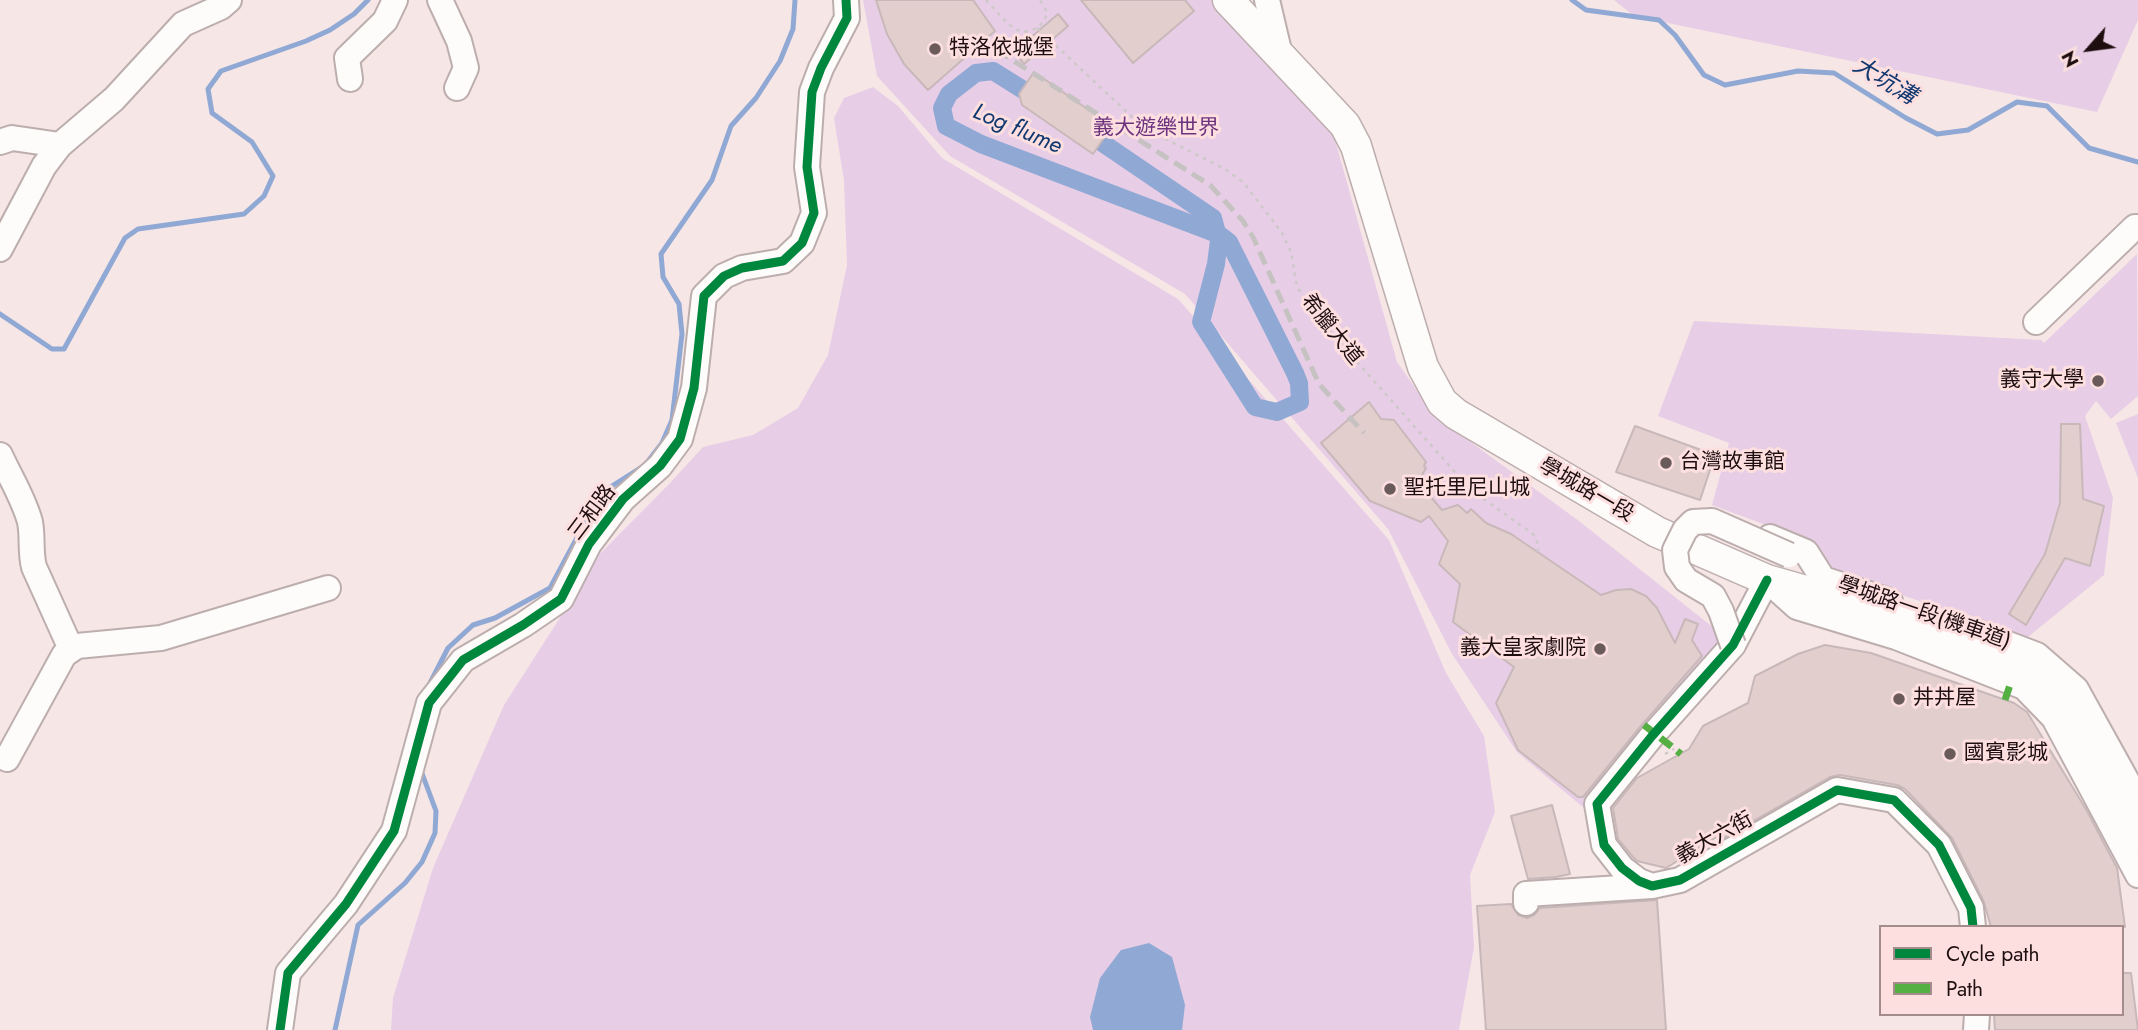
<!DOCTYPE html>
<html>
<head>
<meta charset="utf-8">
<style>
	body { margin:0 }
	#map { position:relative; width:2138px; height:1030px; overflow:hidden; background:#f6e6e6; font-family:Jost,sans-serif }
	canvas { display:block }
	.legend { position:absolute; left:1879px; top:925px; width:245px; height:91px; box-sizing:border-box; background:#fddfdf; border:2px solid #a48b8c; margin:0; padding:9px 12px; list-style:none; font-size:21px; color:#1e0e0f }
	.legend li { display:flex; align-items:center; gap:14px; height:35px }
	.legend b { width:35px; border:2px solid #a48b8c }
	.north { position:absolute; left:2054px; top:14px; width:70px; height:70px; -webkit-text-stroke:5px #fddfdf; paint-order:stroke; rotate:242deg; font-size:19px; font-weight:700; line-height:28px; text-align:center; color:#1e0e0f }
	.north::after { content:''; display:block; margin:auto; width:24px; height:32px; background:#1e0e0f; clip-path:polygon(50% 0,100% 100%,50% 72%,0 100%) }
</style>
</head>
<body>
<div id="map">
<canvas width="2138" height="1030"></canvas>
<ul class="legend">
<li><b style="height:9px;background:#00873e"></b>Cycle path</li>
<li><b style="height:9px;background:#55b044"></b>Path</li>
</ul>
<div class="north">N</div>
</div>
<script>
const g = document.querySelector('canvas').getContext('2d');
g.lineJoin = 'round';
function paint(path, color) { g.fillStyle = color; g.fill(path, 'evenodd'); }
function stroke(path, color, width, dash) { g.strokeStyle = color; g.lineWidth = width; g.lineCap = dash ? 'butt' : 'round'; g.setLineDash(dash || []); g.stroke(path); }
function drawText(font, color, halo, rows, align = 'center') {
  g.font = font + ' Jost,"Noto Sans TC",sans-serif'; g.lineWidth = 6; g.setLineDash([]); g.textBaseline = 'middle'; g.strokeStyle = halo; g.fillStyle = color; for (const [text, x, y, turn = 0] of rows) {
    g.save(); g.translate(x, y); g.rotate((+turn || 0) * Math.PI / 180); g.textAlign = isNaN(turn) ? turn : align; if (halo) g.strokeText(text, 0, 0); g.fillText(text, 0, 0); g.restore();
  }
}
const green = new Path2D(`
	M863 0H1212L1332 129 1397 362 1435 416 1579 521 1724 636 1584 808 1517 752 1452 654 1388 529 1185 294 950 156 877 76Z
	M1614 0H2138V20L2097 112 1634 16Z
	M873 87 898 106 942 158 1178 299 1389 540 1446 673 1484 736 1495 812 1470 875 1474 947 1459 1030H391L393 998 433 868 504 705 570 602 589 565 671 482 703 447 753 435 798 408 828 355 847 265 844 181 834 118 844 98Z
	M2137 254 2138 396 2111 419 2096 401 2085 416 2113 498 2104 575 2028 637 1826 570 1814 543 1712 505 1729 443 1658 416 1694 321 2041 340 2044 343Z
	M2138 414V478L2116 423Z`);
const water = new Path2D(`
	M1149 943 1172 957 1185 1005 1182 1030H1093L1090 1017 1100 978 1121 950Z`);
const stream = new Path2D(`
	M1572 0 1586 10 1659 20 1675 35 1704 75 1725 85 1798 71 1834 73 1906 118 1937 134 1968 130 2017 102 2047 106 2089 148 2138 162
	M0 314 52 349H64L125 238 138 229 244 214 264 196 273 176 252 142 212 113 208 89 221 71 306 41 330 30 354 14 368 0
	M427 689 448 648 473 625 495 618 550 588 601 493 645 465 662 443 672 420 682 334 679 304 663 277 661 254 712 180 731 126 756 98 780 61 793 29 795 0
	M335 1030 358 925 405 883 422 862 435 833 436 811 420 768`);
const canal = new Path2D(`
	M1041 101 993 71 976 73 949 94 942 108 946 126 981 144 1220 235 1229 242 1295 373 1299 383 1300 402 1277 412 1255 407 1201 322 1216 264 1219 240
	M1082 129 1213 218 1219 240`);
const building = new Path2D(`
	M876 0H973L995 31 928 90 904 64 887 34Z
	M1081 0H1185L1194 11 1133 63Z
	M1058 14 1068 26 1024 64 1014 52Z
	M1034 72 1112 126 1093 154 1022 105 1019 94Z
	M1369 402 1381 419 1394 420 1426 462 1424 466 1426 468 1418 482 1442 510 1458 505 1467 513 1471 509 1486 523 1511 534 1601 595 1616 590 1631 589 1646 596 1657 608 1675 643 1685 619 1698 624 1692 640 1702 656 1640 727 1583 797H1578L1518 750 1496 703 1514 667 1453 622 1460 584 1439 564 1448 541 1429 516 1421 522 1370 501 1321 443Z
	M2061 424H2080L2083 499 2104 506 2090 566 2065 558 2026 625 2009 614 2045 554 2060 503Z
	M1635 426 1715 455 1700 500 1616 472Z
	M1825 645 1871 653 2014 703 2027 712 2087 811 2117 868 2125 927H1991L1984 902 1952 838 1905 789 1897 785 1840 775 1830 777 1722 839 1720 835 1666 868 1637 861 1633 857 1618 839 1613 808 1637 778 1689 749 1703 726 1748 703 1755 676 1798 654Z
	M1552 805 1570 874 1556 877 1528 879 1511 816Z
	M1657 900 1666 1030H1486L1477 906 1511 904 1518 915 1527 918 1534 915 1540 908Z
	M2122 973H2131L2138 1030H1995L1994 1014H2122Z`);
const path = new Path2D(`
	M986 0 1008 24 1021 32C1034 32 1045 25 1047 12L1040 0
	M1037 28 1144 128 1225 169 1244 183 1282 233 1291 252 1297 287 1318 318 1471 490 1533 534 1538 544V553
	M1665 754 1674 749`);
const minor = new Path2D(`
	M440 0 459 41 466 68 457 88
	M1267 0 1280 55 1278 57
	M350 79 347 58 385 21 395 0
	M0 142 12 138 60 145
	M0 249 44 166 60 145 114 99 183 24 221 7 229 0
	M2036 322 2135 227H2138
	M0 455C10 477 24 499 30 522 33 537 30 552 34 567L71 649
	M1770 537 1806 552 1823 579 1890 601
	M1974 631 2037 655 2076 689 2138 801
	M7 759 64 655 77 646 161 638 328 588
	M1526 903V894L1652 886
	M1973 927 1971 908 1939 845 1894 800 1837 790 1680 880 1652 886 1639 881 1622 868 1604 845 1597 804 1652 736 1733 645 1767 580 1797 607 1896 637 2024 687 2054 718 2138 875
	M280 1030 288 973 346 904 394 831 429 703 463 660 523 625 561 599 589 544 623 499 660 466 680 439 694 388 704 296 724 276 742 268 783 261 802 243 814 213 807 167 812 92 821 68 847 18 846 0
	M1976 1030 1977 1014`);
const major = new Path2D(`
	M1228 0 1345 125 1356 146 1423 367 1442 402 1456 414 1657 532 1767 580 1897 617 2029 668 2064 703 2138 834`);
const rail = new Path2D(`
	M979 39 1210 185 1243 221 1253 237 1319 384 1364 433`);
const minorBridge = new Path2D(`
	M1733 645 1721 611 1713 596 1686 580 1677 567 1675 550 1685 530 1693 522 1712 521 1789 555`);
const quiet = new Path2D(`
	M2005 700 2011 682
	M1644 725 1681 754`);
const cycleway = new Path2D(`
	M1767 580 1733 645 1652 736 1597 804 1604 845 1622 868 1639 881 1652 886 1680 880 1837 790 1894 800 1939 845 1971 908 1973 927
	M280 1030 288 973 346 904 394 831 429 703 463 660 523 625 561 599 589 544 623 499 660 466 680 439 694 388 704 296 724 276 742 268 783 261 802 243 814 213 807 167 812 92 821 68 847 18 846 0`);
const markers = [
	[935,49,7,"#6a5a5a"],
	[2098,381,7,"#6a5a5a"],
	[1666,463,7,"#6a5a5a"],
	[1390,489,7,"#6a5a5a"],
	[1600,649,7,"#6a5a5a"],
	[1899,699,7,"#6a5a5a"],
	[1950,754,7,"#6a5a5a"]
];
const poiNames = [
	["特洛依城堡",949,49],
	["義守大學",2084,381,"right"],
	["台灣故事館",1680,463],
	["聖托里尼山城",1404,489],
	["義大皇家劇院",1586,649,"right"],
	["丼丼屋",1913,699],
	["國賓影城",1964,754]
];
const parkNames = [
	["義大遊樂世界",1156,129]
];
const streetNames = [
	["希臘大道",1331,330,51],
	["學城路一段",1586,491,30],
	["三和路",593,513,-53],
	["學城路一段(機車道)",1924,614,19],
	["義大六街",1715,839,-29]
];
const waterNames = [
	["大坑溝",1884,82,31],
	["Log flume",1017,130,23]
];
paint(green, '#e7cee6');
paint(water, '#90a8d4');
stroke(stream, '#90a8d4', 5);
stroke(canal, '#90a8d4', 18);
paint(building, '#e3cece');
stroke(building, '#c8b8b9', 2);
stroke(minor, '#bdaeae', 28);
stroke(major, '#bdaeae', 33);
stroke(path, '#cfc8c9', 2.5, [3.5, 5]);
stroke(minor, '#fefbfb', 24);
stroke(major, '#fefbfb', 30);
stroke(rail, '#c6c2c2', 5, [14, 7]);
stroke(minorBridge, '#bdaeae', 28, []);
stroke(minorBridge, '#fefbfb', 24);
stroke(quiet, '#55b044', 7, [14, 7]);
stroke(cycleway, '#00873e', 9);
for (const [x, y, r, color] of markers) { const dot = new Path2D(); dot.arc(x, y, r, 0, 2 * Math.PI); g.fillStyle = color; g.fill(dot); stroke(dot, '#fddfdf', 2.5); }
drawText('21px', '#1e0e0f', '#fddfdf', poiNames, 'left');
drawText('21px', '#6d327e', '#fddfdf', parkNames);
drawText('21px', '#1e0e0f', '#fddfdf', streetNames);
drawText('italic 23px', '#103870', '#fddfdf', waterNames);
</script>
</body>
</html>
